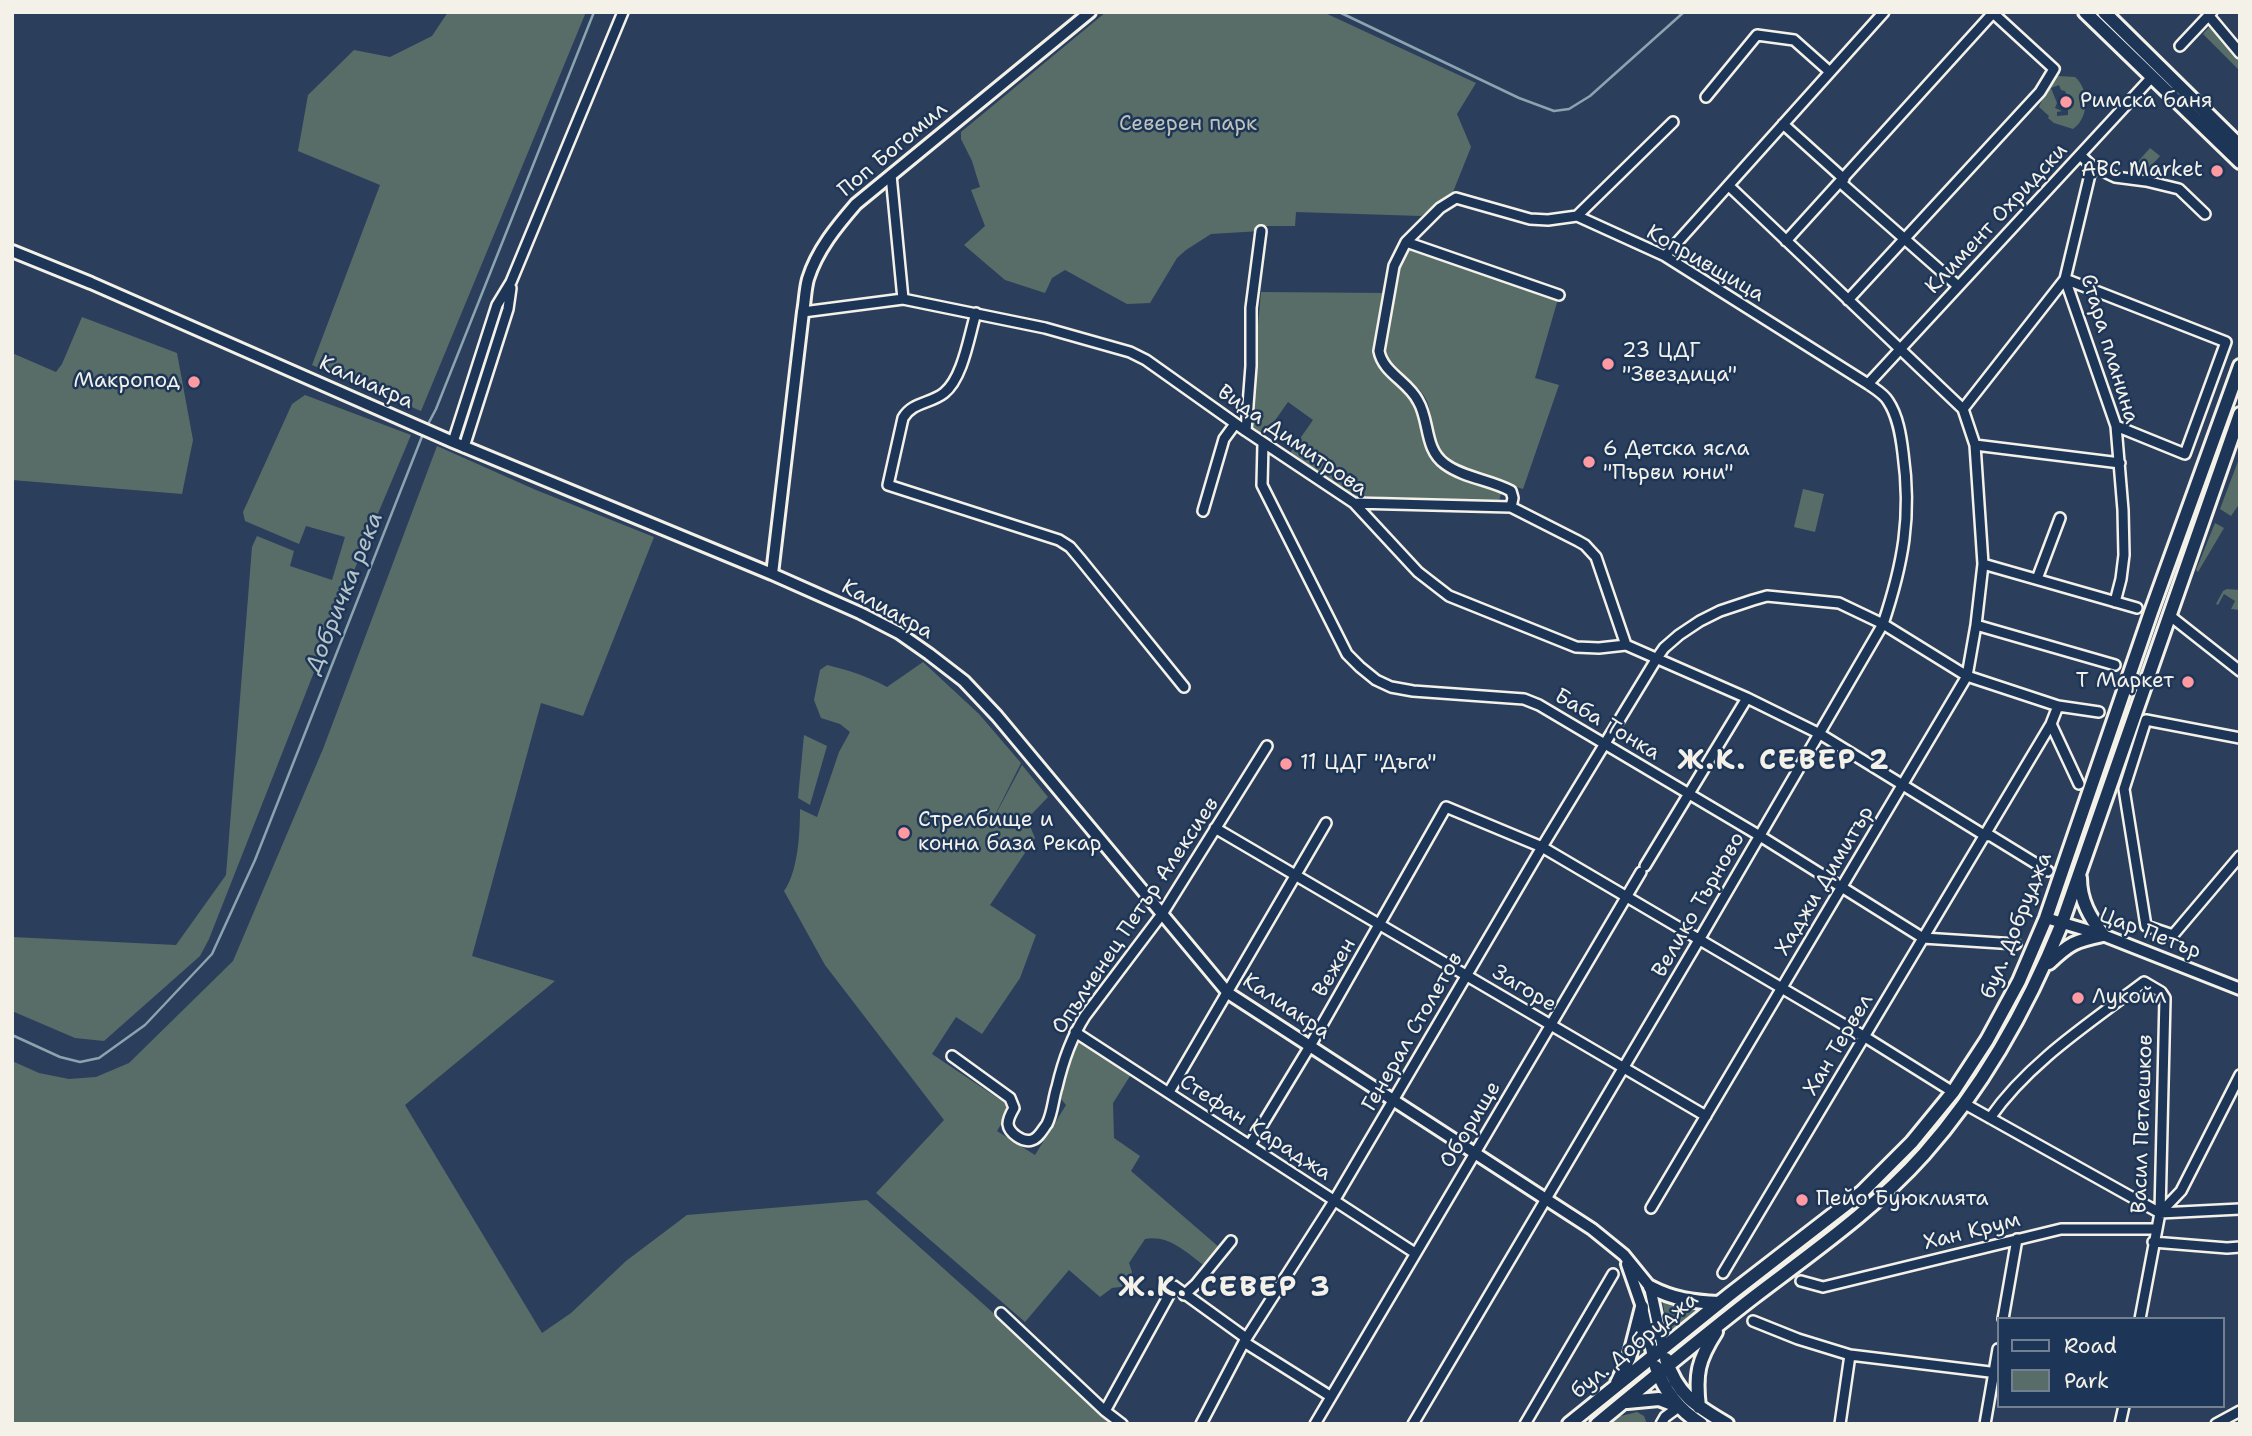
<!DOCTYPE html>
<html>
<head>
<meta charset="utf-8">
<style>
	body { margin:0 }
	#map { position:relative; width:2252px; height:1436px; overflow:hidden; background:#2b3f5c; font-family:"Shantell Sans",sans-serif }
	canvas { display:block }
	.frame { position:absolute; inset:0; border:14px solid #f4f1e8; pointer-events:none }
	.legend { position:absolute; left:1997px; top:1317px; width:228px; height:91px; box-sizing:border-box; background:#1d3557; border:2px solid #738091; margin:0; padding:9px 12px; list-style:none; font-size:21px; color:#f4f1e8 }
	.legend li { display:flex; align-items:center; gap:14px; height:35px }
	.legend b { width:35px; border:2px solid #738091 }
</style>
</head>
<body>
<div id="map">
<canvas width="2252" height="1436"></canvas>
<div class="frame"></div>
<ul class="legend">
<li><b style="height:9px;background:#1d3557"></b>Road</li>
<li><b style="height:19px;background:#586d68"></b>Park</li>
</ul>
</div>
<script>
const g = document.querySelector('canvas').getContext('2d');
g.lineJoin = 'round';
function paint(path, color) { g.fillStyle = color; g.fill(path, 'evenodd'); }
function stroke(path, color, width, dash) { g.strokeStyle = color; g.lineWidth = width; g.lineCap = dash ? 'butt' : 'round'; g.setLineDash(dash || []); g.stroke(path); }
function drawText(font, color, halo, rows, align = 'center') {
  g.font = font + ' "Shantell Sans",sans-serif'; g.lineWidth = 5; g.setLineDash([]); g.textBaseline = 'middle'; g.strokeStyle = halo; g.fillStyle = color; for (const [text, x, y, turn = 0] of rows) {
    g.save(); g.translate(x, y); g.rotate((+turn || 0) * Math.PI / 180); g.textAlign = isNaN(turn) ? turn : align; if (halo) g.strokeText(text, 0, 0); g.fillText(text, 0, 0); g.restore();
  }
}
const green = new Path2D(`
	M448 12H586L421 411 312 365 380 185 298 151 308 95 354 50 390 57 432 36Z
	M1106 12H1323L1476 83 1457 114 1471 147 1453 192 1421 216 1296 212 1295 226H1266L1261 231 1211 234 1186 250 1177 258 1150 303 1127 304 1065 270 1052 278 1045 293 1005 280 964 245 985 226 971 190 980 187 972 161 961 139V132Z
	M2211 25 2240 59V71L2203 34Z
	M2058 76 2075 77C2090 90 2089 118 2073 129L2054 123 2048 118 2049 116 2039 107 2051 78ZM2059 85 2061 90 2065 91 2068 98V115L2057 116V112L2062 111 2055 108 2057 103 2051 88Z
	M2150 148 2160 156 2141 177 2128 173Z
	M1405 249 1558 299 1535 378 1559 385 1523 489C1504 483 1454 471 1442 458 1429 444 1434 418 1427 401 1419 383 1400 378 1389 363 1387 361 1385 358 1384 354 1381 339 1398 263 1405 249Z
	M1261 292 1385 293 1375 357C1379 373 1398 379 1408 392 1419 405 1421 422 1424 438 1431 473 1473 480 1502 490L1499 501 1355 496 1290 453 1313 420 1288 402 1264 436 1249 425Z
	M82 317 177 353 193 440 182 494 12 480V353L56 372 62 364Z
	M305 395 411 435 353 573 209 939 200 956 104 1041 75 1038 12 1011V937L176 945 226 875 252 547 257 536 294 551 290 566 332 580 345 537 306 526 299 544 245 521 243 512 292 404Z
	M437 446 536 490 654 537 583 716 541 703 472 956 555 981 405 1105 542 1333 571 1313 626 1261 687 1215 867 1200 1010 1328 1112 1424H12V1061L39 1073 69 1079 96 1077 129 1063 233 961 323 749Z
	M2240 456V503L2231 516 2220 509Z
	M1803 489 1824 494 1815 532 1794 527Z
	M2215 523 2224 528 2198 572 2196 570Z
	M2227 589 2240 590V610L2231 609 2235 601 2224 594 2218 605 2216 604 2223 591Z
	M923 662 979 714 1021 763 989 827 1022 765 1048 797 1027 819 1035 838 990 905 1036 935 1020 978 982 1034 956 1017 932 1054 1005 1103 1008 1113 997 1131 1035 1155 1066 1105 1061 1099C1066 1080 1065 1054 1079 1040L1132 1073 1113 1103 1114 1138 1140 1156 1131 1171 1220 1248 1209 1261 1202 1264C1185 1251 1168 1235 1145 1239L1129 1263 1132 1272 1128 1286 1112 1288 1100 1297 1069 1270 1025 1322 876 1193 944 1120 825 965 784 891C798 872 800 833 800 809L817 817 839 752 850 732 840 724 821 718 814 700 820 670 827 665C848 670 867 676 887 687Z
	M804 735 827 746 810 805 798 798Z
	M1662 1299 1681 1306 1695 1307 1696 1310 1670 1332 1668 1330Z
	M1637 1412 1644 1416 1647 1424H1608L1617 1417Z`);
const stream = new Path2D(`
	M1339 12 1519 98 1554 111 1569 109 1590 96 1684 12
	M426 428 436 409 594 12
	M12 1035 60 1057 80 1062 99 1058 145 1025 212 954 255 860 423 434`);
const minor = new Path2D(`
	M2209 16 2240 53
	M2180 46 2212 12
	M1706 97 1757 35 1794 40 1830 72
	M1783 124 1844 179
	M2080 155 2092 166 2065 279 2116 426 2123 510 2124 555 2121 579 2115 602
	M2092 166 2115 177 2146 181 2179 189 2205 214
	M891 175 903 299
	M1840 182 1958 286
	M1577 216 1673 122
	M1786 241 1993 13 2054 69 2040 92 1848 300
	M1406 242 1440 208 1456 198 1530 219 1548 220 1577 216 1665 256 1868 384C1875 389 1884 394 1888 401 1898 416 1901 436 1903 453 1912 517 1903 564 1883 624L1699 940 1413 1424
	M1665 256 1884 12
	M803 312 903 299 1045 328 1130 352 1146 360 1246 431 1354 503 1418 572 1449 596 1576 647 1599 648 1626 645 1747 698 1820 734 1984 835 1991 836 2048 871
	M976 313C969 336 963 378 944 393 930 404 912 402 903 418L888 485 1059 540 1070 547 1081 560 1184 687
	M1868 384 2152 77
	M1963 409 2065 279 2226 342 2185 454 2116 426
	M1246 431 1251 366V308L1261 231
	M453 442 497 305 511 282 623 12
	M1263 443 1262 485 1347 654 1360 667 1376 680 1391 687 1413 691 1524 699 1539 705 1760 836 1923 938 2016 944
	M1975 445 2120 463
	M464 447 508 309 511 288
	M1354 503 1511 507 1578 541 1585 545 1596 557 1626 645
	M1511 507 1513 498 1511 491C1491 480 1464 478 1445 464 1424 449 1430 421 1418 401 1408 381 1383 373 1379 351L1394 266 1406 242 1559 295
	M1203 511 1224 439 1235 424
	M1983 564 2137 608
	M2037 579 2060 518
	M2169 615 2240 671
	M1976 625 2115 665
	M2051 724 2079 784
	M2240 738 2146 720 2124 789 2146 926 2173 935 2240 856
	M1215 828 1706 1116
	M1645 866 1747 698
	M1075 1032 1415 1253
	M952 1056 1010 1098 1014 1108C1011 1113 1008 1118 1008 1124 1009 1133 1023 1143 1032 1140 1039 1138 1043 1129 1047 1124 1053 1112 1053 1099 1057 1087 1063 1061 1071 1038 1085 1016L1162 914 1267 746
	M1169 1092 1326 823
	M1965 1104 2160 1213
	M1990 1118C2029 1062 2090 1023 2144 982L2161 992 2165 998 2160 1213 2140 1319
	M1250 1145 1310 1046 1446 807 1542 847 1865 1037 1953 1092
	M1651 1208 1967 676 1976 625 1983 564 1975 445 1963 409 1729 186
	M2160 1213 2181 1191 2240 1075
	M2160 1213 2240 1209
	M2153 1242 2227 1248 2240 1247
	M1723 1273 2051 724 2058 706
	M1801 1281 1823 1287 2061 1229H2155
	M1184 1295 1196 1284 1231 1241
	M1001 1313 1105 1411 1122 1424
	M2003 1319 2017 1239
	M1753 1321 1798 1339 1850 1355 1998 1373
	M1244 1342 1330 1396
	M1105 1411 1174 1286 1246 1338
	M1201 1424 1244 1342 1334 1201 1542 847 1657 658 1664 648 1679 635 1700 621 1720 611 1753 600 1767 596 1839 603 1883 624 1967 676 2058 706 2099 712
	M1315 1424 1641 872
	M1525 1424 1613 1274
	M1661 1424 1665 1417 1680 1406
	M1840 1424 1850 1355
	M1985 1424 1998 1349
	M2120 1424 2124 1406
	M2216 1424 2240 1411`);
const tertiary = new Path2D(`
	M12 251 91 283 453 442 772 574 860 613 899 633 929 654 964 681 997 716 1228 993 1592 1229 1624 1255 1650 1287 1663 1348
	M772 574 803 312C805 302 805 290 808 279 817 250 837 226 856 204L1090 12
	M2046 918 2103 935 2240 989
	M1627 1264 1642 1307 1653 1357`);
const secondary = new Path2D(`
	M2085 12 2240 162
	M2104 12 2240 146
	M2049 963C2070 943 2075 941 2103 935 2090 917 2080 901 2080 878
	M1650 1287C1673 1299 1693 1302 1719 1303
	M1666 1359C1677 1395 1696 1406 1727 1424
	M1656 1367C1664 1391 1679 1410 1701 1424
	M1617 1383 1629 1358 1642 1307
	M1627 1402 1659 1399 1677 1406
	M1699 1407C1695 1374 1698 1360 1716 1332
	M1569 1424 1729 1295 1862 1192 1912 1142 1953 1092 1987 1040 2019 981 2046 918 2151 612 2240 366
	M1597 1424C1649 1381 1701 1338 1754 1297 1813 1252 1875 1209 1924 1154 1985 1085 2028 1007 2062 923L2240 414`);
const markers = [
	[2066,102,7,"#ff9aa2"],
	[2217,171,7,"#ff9aa2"],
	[1608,364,7,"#ff9aa2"],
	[194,382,7,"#ff9aa2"],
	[1589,462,7,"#ff9aa2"],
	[2188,682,7,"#ff9aa2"],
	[1286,764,7,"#ff9aa2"],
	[904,833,7,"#ff9aa2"],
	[2078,998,7,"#ff9aa2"],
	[1802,1200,7,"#ff9aa2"]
];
const poiNames = [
	["Римска баня",2080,102],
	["ABC Market",2203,171,"right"],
	["23 ЦДГ",1622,352],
	["\"Звездица\"",1622,376],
	["Макропод",180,382,"right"],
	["6 Детска ясла",1603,450],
	["\"Първи юни\"",1603,474],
	["Т Маркет",2174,682,"right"],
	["11 ЦДГ \"Дъга\"",1300,764],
	["Стрелбище и",918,821],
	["конна база Рекар",918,845],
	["Лукойл",2092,998],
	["Пейо Буюклията",1816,1200]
];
const parkNames = [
	["Северен парк",1188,125]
];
const streetNames = [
	["Поп Богомил",893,150,-40],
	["Климент Охридски",1997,219,-47],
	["Копривщица",1705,264,30],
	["Стара планина",2109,349,73],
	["Калиакра",366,383,24],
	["Вида Димитрова",1292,441,35],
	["Калиакра",887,610,29],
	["Баба Тонка",1607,725,31],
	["Хаджи Димитър",1825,881,-59],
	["Велико Търново",1699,905,-60],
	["Опълченец Петър Алексиев",1136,916,-56],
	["бул. Добруджа",2017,926,-68],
	["Цар Петър",2150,934,21],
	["Вежен",1335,968,-60],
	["Загоре",1524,989,31],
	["Калиакра",1286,1007,34],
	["Генерал Столетов",1413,1032,-60],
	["Хан Тервел",1839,1045,-59],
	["Васил Петлешков",2143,1124,-88],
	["Оборище",1471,1125,-59],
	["Стефан Караджа",1255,1128,33],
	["Хан Крум",1972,1232,-14],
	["бул. Добруджа",1635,1346,-39]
];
const waterNames = [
	["Добричка река",345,593,-68]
];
const districtNames = [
	["Ж.К. СЕВЕР 2",1784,762],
	["Ж.К. СЕВЕР 3",1225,1289]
];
paint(green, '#586d68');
stroke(stream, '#8ba4af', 2.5);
stroke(minor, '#f4f1e8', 14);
stroke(tertiary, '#f4f1e8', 16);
stroke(secondary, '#f4f1e8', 18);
stroke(minor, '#1d3557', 9);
stroke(tertiary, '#1d3557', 10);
stroke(secondary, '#1d3557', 12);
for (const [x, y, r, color] of markers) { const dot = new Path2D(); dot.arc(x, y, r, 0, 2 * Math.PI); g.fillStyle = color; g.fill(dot); stroke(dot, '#1d3557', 2.5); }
drawText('21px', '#f4f1e8', '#1d3557', poiNames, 'left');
drawText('21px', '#bdc3bb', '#1d3557', parkNames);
drawText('21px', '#f4f1e8', '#1d3557', streetNames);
drawText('italic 23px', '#b7c4c7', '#1d3557', waterNames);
g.letterSpacing = '2px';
drawText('bold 28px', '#f4f1e8', '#1d3557', districtNames);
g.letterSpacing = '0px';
</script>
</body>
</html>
